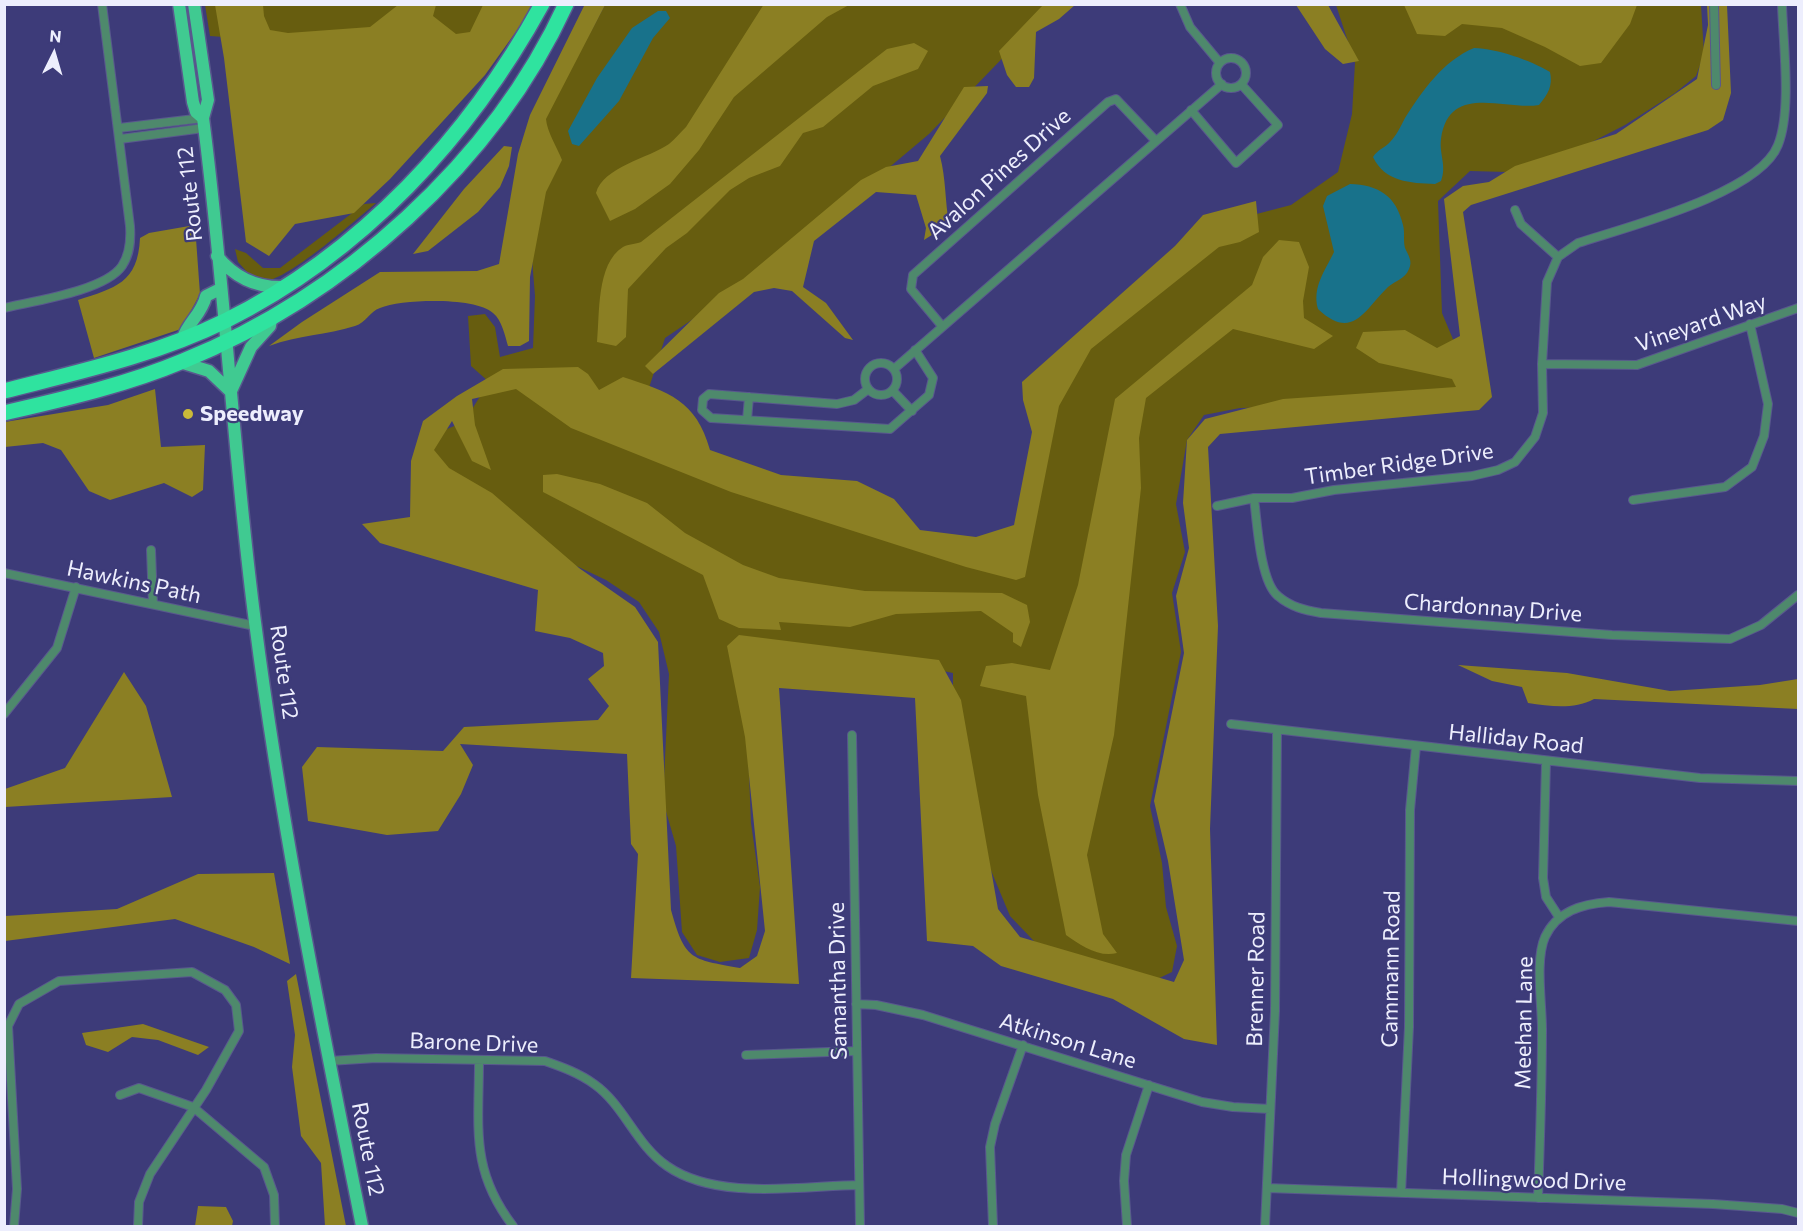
<!DOCTYPE html>
<html>
<head>
<meta charset="utf-8">
<style>
	body { margin:0 }
	#map { position:relative; width:1803px; height:1231px; overflow:hidden; background:#3d3b79; font-family:Commissioner,sans-serif }
	canvas { display:block }
	.frame { position:absolute; inset:0; border:6px solid #edeefd; pointer-events:none }
	.north { position:absolute; left:24px; top:24px; width:60px; height:60px; -webkit-text-stroke:4px #3d3b79; paint-order:stroke; rotate:5deg; font-size:16px; font-weight:700; line-height:24px; text-align:center; color:#edeefd }
	.north::after { content:''; display:block; margin:auto; width:21px; height:27px; background:#edeefd; clip-path:polygon(50% 0,100% 100%,50% 72%,0 100%) }
</style>
</head>
<body>
<div id="map">
<canvas width="1803" height="1231"></canvas>
<div class="frame"></div>
<div class="north">N</div>
</div>
<script>
const g = document.querySelector('canvas').getContext('2d');
g.lineJoin = 'round';
function paint(path, color) { g.fillStyle = color; g.fill(path, 'evenodd'); }
function stroke(path, color, width, dash) { g.strokeStyle = color; g.lineWidth = width; g.lineCap = dash ? 'butt' : 'round'; g.setLineDash(dash || []); g.stroke(path); }
function drawText(font, color, halo, rows, align = 'center') {
  g.font = font + ' Commissioner,sans-serif'; g.lineWidth = 4.5; g.setLineDash([]); g.textBaseline = 'middle'; g.strokeStyle = halo; g.fillStyle = color; for (const [text, x, y, turn = 0] of rows) {
    g.save(); g.translate(x, y); g.rotate((+turn || 0) * Math.PI / 180); g.textAlign = isNaN(turn) ? turn : align; if (halo) g.strokeText(text, 0, 0); g.fillText(text, 0, 0); g.restore();
  }
}
const green = new Path2D(`
	M205 5H528L497 57 210 36Z
	M605 5H1054L929 134 773 265 665 338 647 394 688 454 1020 566 1046 408 1086 345 1226 222 1291 205 1338 172 1352 114 1355 63 1336 5H1701L1704 54 1696 76 1675 93 1625 125 1549 164 1507 172 1470 171 1438 201 1442 313 1465 368V395L1323 406 1240 408 1204 415 1187 440 1176 504 1185 552 1172 593 1181 652 1150 806 1162 863 1166 907 1177 946 1172 972 1149 983 1052 960 1010 916 982 849 953 706V673L910 664 839 658 746 700 751 823 760 887 757 930 749 958 720 962 697 955 682 932 676 846 663 801 669 674 659 632 639 602 606 580 566 561 418 449 430 436 464 422 489 382 471 366 468 316 485 314 495 327 500 357 533 348 535 296 532 259 538 130Z
	M376 203C356 220 292 276 269 280 262 282 253 278 246 276L248 273 238 262 235 249 246 253 263 268H280L364 204Z`);
const forest = new Path2D(`
	M585 4 605 5 546 119C547 132 557 147 562 160L546 192 530 277 529 341 520 346H508C505 336 502 320 493 313 476 297 402 299 380 308 370 311 366 323 355 326 326 335 299 335 269 346L302 322 380 272 477 271 499 264 518 154 530 115Z
	M764 4 849 5 827 17 734 97 699 150 670 184 635 209 610 221 596 193C603 167 649 158 669 144 675 139 681 132 686 127Z
	M215 5H263L264 16 270 30 288 33 370 27 398 5H436L433 16 456 34 470 32 483 5H535L485 75 390 179 354 213 295 224 269 256 246 242 224 58Z
	M1043 5H1075L1059 19 1036 32 1034 78 1029 87H1016L1007 75 999 51Z
	M1296 5H1328L1359 61 1343 64 1325 49Z
	M1404 5H1637L1630 24 1601 63 1580 66 1545 47 1502 28 1462 24 1445 36 1417 34Z
	M1707 5H1727L1731 93 1723 120 1708 130 1471 205 1463 212 1492 397 1479 410 1220 434 1208 447 1218 626 1210 829 1217 1045 1184 1039 1113 999 1001 966 973 946 927 941 915 698 779 688 799 984 631 978 638 854 631 844 627 754 460 744 473 765 461 794 438 831 387 835 308 821 302 767 317 747 443 751 464 727 598 720 609 706 588 679 604 666 603 653 570 638 535 631 538 590 380 543 362 524 410 517 411 461 423 421 457 396 503 369 578 367 588 374 599 390 623 377C669 392 696 400 710 450L781 475 857 481 894 499 920 530 976 537 1014 525 1032 432 1023 400 1022 382 1175 246 1203 215 1256 201 1259 232 1240 242 1219 247 1091 349 1059 406 1025 577 1016 580 966 567 731 492 571 428 516 389 472 399 475 425 491 470 472 461 452 421 434 450 449 468 492 493 579 568 635 607 658 642 671 910C685 960 690 959 740 968L757 956 765 931 745 737 727 646 739 635 939 660 961 700 998 909 1020 937 1174 982 1184 960 1168 861 1154 801 1184 653 1176 596 1189 548 1183 503 1187 440 1205 419 1283 399 1456 387 1452 379 1379 363 1356 348 1363 332 1405 330 1437 348 1460 336 1444 199 1463 186 1489 182 1515 166 1616 134 1697 79 1708 25Z
	M914 43 928 51 918 69 873 86 823 127 803 133 780 166 749 178 730 190 687 233 666 248 628 289 626 337 616 346 597 342C600 314 596 264 623 247 628 244 636 244 641 242L887 49Z
	M988 86 987 93 940 156C946 179 945 201 949 224L924 240 926 228 916 195 876 192 814 241 803 287 826 303 853 340 845 338 792 291 774 288 754 292 653 374 645 366 719 293 743 279 861 180 886 167 918 161 964 87Z
	M504 146 512 147 509 166 500 187 478 212 428 251 413 254 464 189Z
	M195 225 200 294 181 329 94 358 78 300C115 288 138 283 140 238L149 233Z
	M1279 240 1299 242 1309 267 1303 301 1304 318 1333 336 1314 349 1233 329 1146 398 1139 438 1141 488 1114 735 1087 855 1103 934 1117 953C1099 958 1080 945 1066 935L1038 795 1026 696 980 686 986 666 1012 663 1050 670 1078 585 1115 399 1252 285 1263 257Z
	M155 389 161 447 205 445 203 490 192 497 164 483 110 500 89 491 61 450 43 443 5 447V422L108 405Z
	M557 474 600 484 647 503 685 533 743 565 779 578 865 591 1002 593 1027 605 1030 622 1021 647 1013 642V633L981 611 896 614 850 627 779 622 781 630 739 628 719 619 703 575 543 492V475Z
	M1458 665 1567 673 1670 691 1760 685 1798 679V709L1594 699C1573 710 1550 706 1528 703L1522 687 1492 681Z
	M124 672 146 706 172 797 5 807V789L65 768Z
	M274 873 290 964 254 947 175 919 5 941V916L117 909 198 874Z
	M296 974 346 1226H325L321 1163 301 1136 292 1067 295 1035 287 981Z
	M143 1024 209 1047 198 1055 158 1040 132 1037 108 1052 86 1045 82 1033Z
	M198 1206 226 1207 233 1221 232 1226H195Z`);
const water = new Path2D(`
	M658 11H666L670 18 653 38 619 101 579 146 572 144 568 131 597 78 632 28Z
	M1474 48C1498 49 1530 60 1550 72 1553 86 1548 94 1539 105 1505 111 1449 82 1441 139 1439 154 1447 166 1441 181L1435 184C1410 183 1385 182 1373 157 1378 149 1385 148 1390 142 1396 136 1401 126 1405 118 1423 90 1443 61 1474 48Z
	M1350 184C1378 185 1396 195 1403 225 1405 232 1403 241 1405 248 1408 255 1413 261 1409 269 1405 279 1395 281 1388 287 1365 309 1353 342 1318 309 1312 287 1325 271 1334 252L1323 206 1327 196Z`);
const street = new Path2D(`
	M1180 4 1190 27 1220 63
	M1714 4 1716 85
	M1216 73a15 15 0 1 1 30 0a15 15 0 1 1-30 0Z
	M1191 110 1236 163 1278 125 1241 84
	M119 128 203 118
	M120 139 204 128
	M1515 210 1521 224 1558 257
	M4 308C33 301 105 291 122 266 130 254 131 241 130 226L102 4
	M942 326 911 289 913 275 1108 102 1116 99 1155 140
	M865 379a16 16 0 1 1 32 0a16 16 0 1 1-32 0Z
	M1542 364 1637 365 1798 308
	M894 369 1222 84
	M867 390 854 400 837 404 709 394 703 399 702 410 711 418 890 429 929 395 933 378 915 350
	M893 391 912 411
	M747 420 749 397
	M1254 498C1257 521 1260 582 1278 596 1291 607 1304 610 1321 613L1612 635 1730 639 1761 625 1798 595
	M1633 500 1725 487 1752 467 1764 436 1768 404 1750 324
	M1217 506 1254 498H1292L1334 490 1472 476 1498 470 1515 462 1535 437 1543 413 1542 364 1547 282 1558 257 1578 243C1626 227 1759 194 1778 145 1792 110 1783 43 1782 4
	M151 550 153 604
	M4 573 255 626
	M4 714 57 648 76 587
	M1231 724 1700 778 1798 781
	M852 735 860 1226
	M1546 762 1543 878 1546 897 1559 917
	M856 1004 876 1005 923 1015 1202 1102 1233 1107 1270 1109
	M746 1055 857 1051
	M329 1061 376 1058 545 1061C562 1067 579 1073 594 1084 624 1105 636 1145 667 1166 717 1201 801 1186 859 1185
	M479 1061C479 1128 470 1170 513 1226
	M120 1095 139 1088 193 1107 264 1167 274 1195 275 1226
	M1267 1188 1713 1204 1782 1209 1798 1213
	M1401 1193 1409 1027 1410 810 1416 746
	M1538 1198C1540 1142 1542 1085 1542 1029 1542 1004 1535 959 1545 937 1557 911 1582 904 1609 902L1798 921
	M14 1226 17 1189 8 1026 19 1004 59 981 192 972 225 990 236 1005 239 1031 206 1090 150 1174 139 1202 138 1226
	M993 1226 990 1147 995 1124 1023 1045
	M1127 1226 1124 1181 1126 1155 1149 1085
	M1265 1226 1275 1011 1277 732`);
const primary = new Path2D(`
	M179 4 193 102 196 112 203 118
	M194 4 208 100 203 118C225 285 233 455 255 622 281 825 322 1026 362 1226
	M217 256C234 277 257 288 284 287
	M183 338C188 322 202 314 206 296L220 289
	M180 362 209 371 230 391
	M231 391 251 347 270 326 271 319`);
const highway = new Path2D(`
	M4 391C78 372 156 355 225 321 362 253 469 137 542 4
	M4 413C64 399 126 385 183 361 343 296 493 163 566 4`);
const markers = [
	[188,414,6,"#cbba39"]
];
const streetNames = [
	["Avalon Pines Drive",999,174,-42],
	["Route 112",190,194,-96],
	["Vineyard Way",1701,323,-19],
	["Timber Ridge Drive",1399,464,-8],
	["Hawkins Path",134,582,12],
	["Chardonnay Drive",1493,608,4],
	["Route 112",284,672,82],
	["Halliday Road",1516,739,6],
	["Cammann Road",1391,969,-89],
	["Brenner Road",1256,979,-89],
	["Samantha Drive",838,981,-91],
	["Meehan Lane",1524,1023,-89],
	["Atkinson Lane",1068,1041,17],
	["Barone Drive",474,1043,2],
	["Route 112",368,1149,79],
	["Hollingwood Drive",1534,1180,2]
];
const poiNames = [
	["Speedway",200,414]
];
paint(green, '#675d0f');
paint(forest, '#8b7f23');
paint(water, '#18728b');
stroke(street, '#59588e', 10);
stroke(primary, '#59588e', 15);
stroke(highway, '#59588e', 18);
stroke(street, '#4e896c', 8);
stroke(primary, '#40ca91', 12);
stroke(highway, '#2fe39f', 15);
for (const [x, y, r, color] of markers) { const dot = new Path2D(); dot.arc(x, y, r, 0, 2 * Math.PI); g.fillStyle = color; g.fill(dot); stroke(dot, '#3d3b79', 2); }
drawText('22px', '#edeefd', '#3d3b79', streetNames);
drawText('bold 22px', '#edeefd', '#3d3b79', poiNames, 'left');
</script>
</body>
</html>
